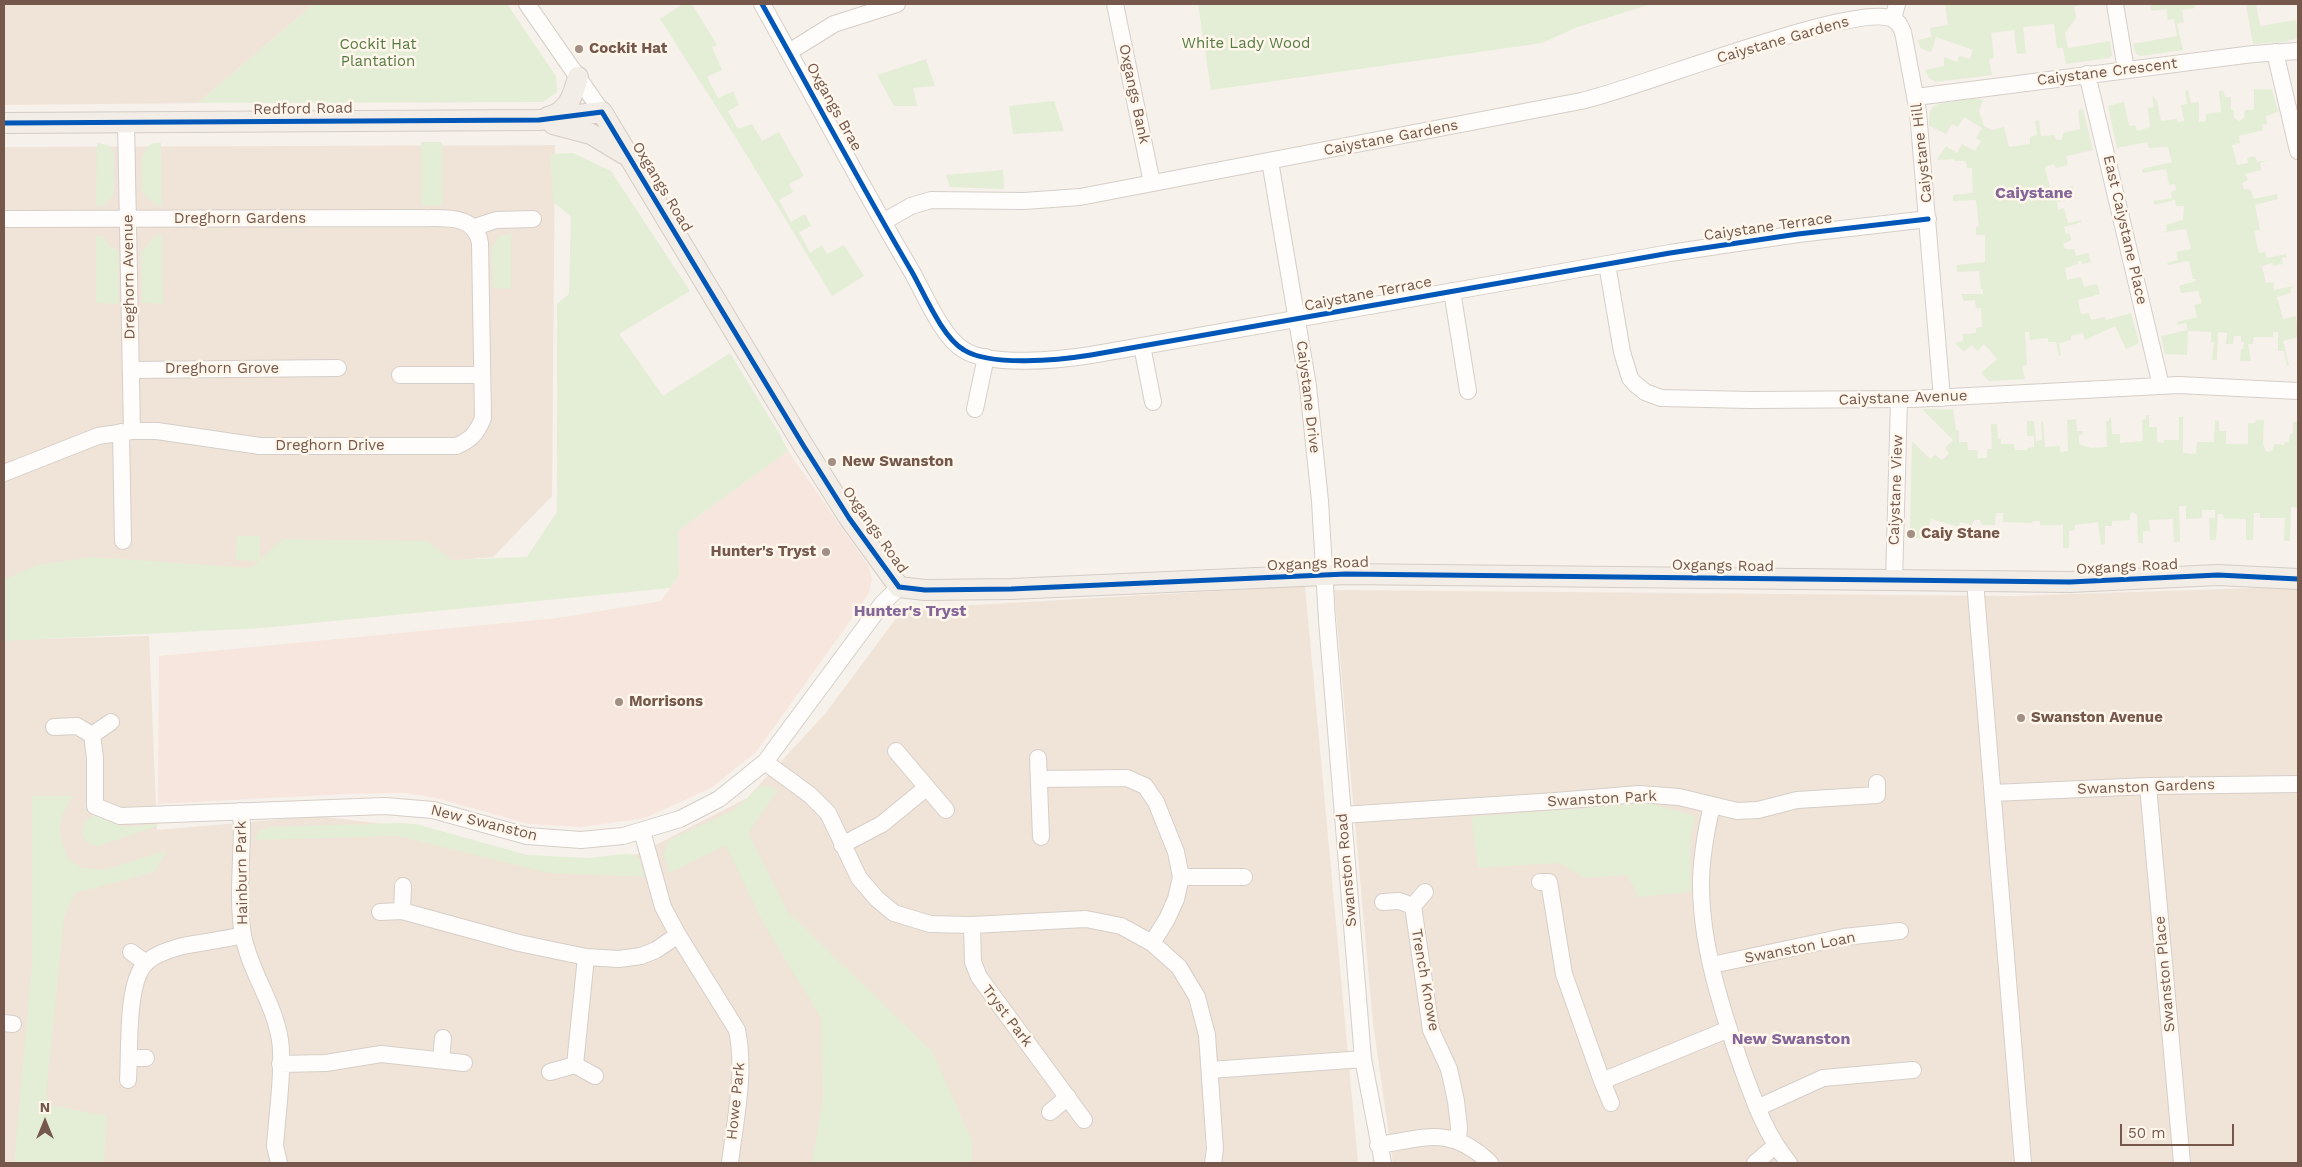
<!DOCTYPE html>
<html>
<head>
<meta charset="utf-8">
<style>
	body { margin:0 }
	#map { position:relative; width:2302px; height:1167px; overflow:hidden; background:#f7f1eb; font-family:"Work Sans",sans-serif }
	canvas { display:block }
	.frame { position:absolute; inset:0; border:5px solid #75584b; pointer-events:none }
	.north { position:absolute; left:20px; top:1097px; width:50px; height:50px; -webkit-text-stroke:4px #fff6ec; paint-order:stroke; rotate:0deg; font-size:14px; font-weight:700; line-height:20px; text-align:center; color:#75584b }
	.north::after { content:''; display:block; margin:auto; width:18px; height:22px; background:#75584b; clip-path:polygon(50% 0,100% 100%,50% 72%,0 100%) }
	.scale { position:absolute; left:2120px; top:1124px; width:114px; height:22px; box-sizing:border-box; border:2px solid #75584b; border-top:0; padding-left:6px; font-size:15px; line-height:18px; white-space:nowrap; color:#75584b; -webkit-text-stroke:4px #fff6ec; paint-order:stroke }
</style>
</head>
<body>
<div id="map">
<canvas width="2302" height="1167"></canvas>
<div class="frame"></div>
<div class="north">N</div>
<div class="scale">50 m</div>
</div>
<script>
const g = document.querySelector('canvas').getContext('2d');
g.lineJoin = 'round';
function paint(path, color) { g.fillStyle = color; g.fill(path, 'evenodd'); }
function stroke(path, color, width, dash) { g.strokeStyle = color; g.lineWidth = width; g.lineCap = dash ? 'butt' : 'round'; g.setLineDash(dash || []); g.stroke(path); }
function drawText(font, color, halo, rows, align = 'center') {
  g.font = font + ' "Work Sans",sans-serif'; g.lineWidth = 5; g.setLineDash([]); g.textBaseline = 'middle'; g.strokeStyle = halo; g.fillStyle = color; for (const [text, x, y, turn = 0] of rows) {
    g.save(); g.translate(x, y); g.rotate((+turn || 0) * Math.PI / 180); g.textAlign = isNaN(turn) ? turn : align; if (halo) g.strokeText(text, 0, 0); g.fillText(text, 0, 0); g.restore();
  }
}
const residential = new Path2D(`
	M4 4H314L198 103 4 105Z
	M555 145 552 496 493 557 4 602V147Z
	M1305 586 1358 1163H4V640L149 636 157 830 317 816 376 823 556 862 638 854 747 798 825 714 903 609Z
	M2253 588 2298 589V1163H1393L1373 1023 1334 590 2015 596Z`);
const commercial = new Path2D(`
	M788 451 869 567 872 579 869 593 850 621 756 752 711 788 645 818 581 827 529 824 436 798 406 793 345 794 158 804 159 656 558 618 661 601 679 576 678 531Z`);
const green = new Path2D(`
	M314 4H507L556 76 557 92 543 102 198 103Z
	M683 4H692L717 45 712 47 722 70 707 77 718 98 733 91 739 105 728 111 738 129 752 124 762 141 779 132 804 176 789 184 793 192 779 200 791 222 805 214 811 226 799 232 810 253 822 245 827 254 844 245 864 276 832 296 738 141 660 19Z
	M1198 4H1651L1575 28 1542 43 1211 90Z
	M1945 4H2085L2074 7 2076 18 2065 33 2068 48 2110 41 2112 55 2109 58 2066 64 2063 48H2057L2054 24 2023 27 2026 53 2017 54 2014 30 1991 33 1994 58 1989 59 1992 75 1936 82 1929 78 1925 70 1944 66V57L1957 62 1959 56 1970 59 1973 50 1936 37 1931 52 1920 48 1918 40 1931 37 1930 28 1948 25Z
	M2150 4H2194L2195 8 2182 10 2184 22 2177 24 2183 50 2141 56 2136 54 2133 44 2177 36 2174 19 2168 20 2166 9 2151 11Z
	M2246 4H2256L2260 26 2296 20 2298 32 2297 38 2285 42 2253 44Z
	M926 59 935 86 913 88 917 106H894L877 75Z
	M2254 89H2272L2278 112 2266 116 2267 124 2262 125 2263 130 2239 136 2240 143 2232 145 2237 165 2248 163 2247 158 2255 156 2257 162 2270 160 2260 163 2261 170 2245 174 2248 180 2242 183 2244 189 2251 190 2253 199 2277 194 2278 199 2255 205 2260 230 2254 231 2259 253 2265 252 2267 258 2286 254 2287 257 2282 258 2283 264 2273 266 2272 263 2262 266 2266 283 2273 282 2274 290 2294 286 2290 289 2291 293 2277 297 2283 319 2296 316 2298 337 2283 341 2289 365 2287 366 2284 351H2278V332H2273V337H2254L2253 344H2248L2251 361H2240L2241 349H2243L2244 342H2241V336H2234L2233 344H2226L2227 333 2218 332 2217 360H2212L2214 342H2211V332L2188 331 2187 355 2165 354 2161 336 2188 330 2186 323 2178 325 2177 322 2197 317 2194 305 2202 303 2198 291 2181 293 2179 286 2196 281V279H2193L2189 261 2168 265 2167 263 2178 260 2176 252 2191 249 2186 229 2160 233 2167 231 2166 225 2183 220 2184 206H2176L2175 200 2154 205 2153 201 2172 198 2171 192 2176 190 2175 184 2169 185 2166 169 2143 173 2142 169 2172 162 2168 147 2149 148 2147 142 2117 148 2108 106 2124 102 2129 126 2135 125 2137 131 2150 127 2148 108 2154 107 2152 95 2157 101 2161 121 2177 119 2178 122 2184 121 2181 105 2187 104 2185 91 2188 90 2191 103 2199 102V122L2206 121V114L2221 112 2219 91 2223 90 2225 97H2231V110H2234V118L2239 121 2244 118 2245 110H2254Z
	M1975 98 1983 100 1979 111 1984 126 1992 130 2004 127 2009 147 2030 144V137L2037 135 2035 121 2039 120 2041 136 2054 135 2057 140H2062L2063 133 2080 129 2078 110 2083 109 2093 150 2066 156 2068 165 2056 168 2054 164 2045 167 2051 192 2073 186 2075 198 2057 202 2058 210 2064 208 2068 223 2081 220 2082 222 2064 227 2066 234H2070L2071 240 2063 244 2065 249H2074L2076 256 2088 253 2091 262 2082 264 2081 261H2078V264L2065 268 2067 280 2081 277 2084 287 2097 284 2100 294 2078 300 2081 314 2089 313 2091 320 2105 317 2106 320 2131 313 2139 343 2126 349 2115 326 2085 340 2083 333 2071 336V340L2059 343 2061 355 2059 356 2056 342H2048V338L2030 340 2029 332H2025L2027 365 2022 366 2025 379 1989 381 1981 373 1997 359 1984 344 1977 351 1972 345 1964 352 1955 343 1963 341V334L1976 333V328L1982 327 1981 308H1976L1975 300 1964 301 1961 294H1983V289H1981L1979 271 1957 272V265L1985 262V235H1976V227L1979 226 1976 200 1953 201V195L1973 193 1972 168H1967L1966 161H1954V159L1937 160 1946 146 1957 153 1962 144 1975 151 1981 141 1976 138 1982 128 1964 117 1958 127 1952 124 1946 134 1929 126C1929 116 1928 108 1938 104Z
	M1054 101 1064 131 1013 134 1009 106Z
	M421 142H442L443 205 422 206Z
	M97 143 108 145 114 152V195L102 206H96Z
	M154 143H161L162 206 156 205 142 192V157L149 145Z
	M573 153 611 171 690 291 619 334 663 396 730 353 779 433 788 451 678 531 679 576 670 588 262 628 4 641V580L37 565 92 557 251 568 259 561 236 560 237 536H260V560L283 539 427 541 452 560 527 557 557 512V304L569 294 571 216 553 202 550 154Z
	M1003 170 1004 189 950 187 946 175Z
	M511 233V289L493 288 492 248 498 237Z
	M156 235H162L163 304 142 303 141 252Z
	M96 236H103L107 243 118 252 119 304 96 303Z
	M1924 409H1953L1956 430 1959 431V442H1967L1968 450H1977L1978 458H1987V449H1992L1991 424H1997L1998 439H2001V444H2014L2015 450H2027L2028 448 2034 447V436H2027V421H2034L2036 441 2042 440 2041 421H2043L2045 447 2060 446V452L2068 451 2067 420 2076 419 2077 431H2083V434L2079 435V444L2091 448 2107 447 2106 421H2109V418H2111L2112 434H2120V443L2143 441 2142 420 2146 419V415H2149V427H2157V442L2164 443V440H2179V417H2183V453L2196 454 2197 442H2214L2215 420 2219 421V431H2226V444H2248V423H2255L2256 420H2264L2263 444 2266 451 2269 452 2273 450 2274 444 2284 445 2285 442H2289L2290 434H2293V422H2298V521V508L2291 507 2290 541H2284L2285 518H2260V513H2254L2253 540H2246V519H2224L2223 514H2218L2216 540H2210L2209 518H2215V510H2202V518L2186 519V506H2179L2180 542H2174L2173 519 2149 520 2150 531H2143V543H2138L2137 515 2133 512 2130 514V520L2112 521V526H2105V544L2101 545 2098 522 2075 525V530L2069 531V548H2063V525H2040V521H2033L2032 523 2003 522V513H1996L1995 525H1982L1980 520H1974L1972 525 1960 522 1959 527 1931 519 1924 540 1914 537 1915 532 1910 529 1912 441 1930 459 1935 455 1942 460 1949 453 1945 448 1953 440 1923 410Z
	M767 786 778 790 748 833 788 912 932 1051 972 1141V1163H812L823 1099 821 1018 763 923 726 845 669 873 664 853 669 840 734 810 759 787Z
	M32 796H73C56 821 58 831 68 859L82 868 104 870 168 850 154 872 75 893 64 918 46 1095 49 1105 107 1116 104 1163H14L32 964Z
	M1649 803 1695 816 1690 841 1691 892 1639 897 1627 875 1585 878 1559 863 1478 868 1471 817Z
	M95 815C105 816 111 824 120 826 133 828 148 823 160 825L99 846C90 845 85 842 82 833L85 821Z
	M400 823 416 824 527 855 588 858 625 854 635 855 640 861 645 877 549 873 398 836 255 840 259 831 270 827Z`);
const minor = new Path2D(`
	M527 4 602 112
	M762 4C812 93 860 184 912 272 925 295 942 337 964 350 991 367 1060 360 1091 355L1670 253 1798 234 1928 219
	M1115 4 1152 183
	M1897 4 1893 19 1899 24 1903 32 1918 112 1942 398
	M2115 4 2126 70
	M789 52 834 24 897 4
	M2275 52 2298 151
	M2087 74 2161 386
	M1916 97 2253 54 2298 51
	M126 122 132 431
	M1270 161 1308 386 1320 501 1327 620 1363 1059 1383 1163
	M4 219 419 218C443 219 475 213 480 243L483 418C477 433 471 440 456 446H260L157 431H132L98 436 4 473
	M883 222 911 206 931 200 1024 201 1080 197 1581 101C1637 89 1856 1 1893 19
	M475 227 496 220 533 219
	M1607 264 1622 352 1630 378 1634 383 1645 392 1661 398 1750 400 1912 399 2179 385 2298 391
	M1452 291 1468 391
	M1142 346 1153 402
	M131 370 338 368
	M400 375H481
	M975 409 986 357
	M121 432 123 541
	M1894 581 1899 400
	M1975 581 2023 1163
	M54 727 77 726 92 735 95 758V806L120 816 385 806 433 810 527 836 581 840 623 836 680 819 719 799 765 762 882 604 899 587
	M92 735 111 722
	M896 751 946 810
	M1038 758 1041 837
	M765 762 810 795 828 813 859 878 877 899 894 913 930 924 972 925 1086 919 1121 926 1152 943 1179 967 1197 997 1207 1035 1215 1149 1213 1163
	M1039 779 1127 778 1145 786 1156 802 1176 852 1181 877 1176 899 1167 919 1152 943
	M2148 786 2182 1163
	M1993 793 2148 786 2298 784
	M1712 805C1706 831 1701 856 1701 884 1701 945 1721 1007 1741 1065 1754 1100 1765 1134 1789 1163
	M240 811 242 824C242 860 237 900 243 935 250 972 274 1002 280 1040 284 1068 277 1116 275 1146L279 1163
	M1342 815 1556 801 1639 794 1679 797 1737 811 1758 810 1797 800 1877 795V783
	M642 831 663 907 678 935 737 1030C746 1073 735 1120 730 1163
	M842 845 882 824 926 788
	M1181 877H1244
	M1540 882H1549L1564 974 1602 1081 1729 1029
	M1383 902 1399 901 1413 906 1425 892
	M1413 906 1431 1030 1449 1069 1456 1101 1459 1127 1458 1140
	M402 911 403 886
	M380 912 402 911 519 943 586 957 619 959 641 956 656 950 678 935
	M972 925 973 962 979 977 1084 1120
	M131 952 146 963
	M1712 965 1844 937 1900 931
	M4 1023 13 1024
	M129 1058H146
	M441 1060 443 1038
	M280 1064 326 1063 381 1054 464 1063
	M575 1065 586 957
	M1210 1070 1363 1059
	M550 1072 575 1065 595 1076
	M128 1080C130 1052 126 984 145 964 153 955 171 949 183 946 203 942 223 940 243 935
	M1602 1081 1611 1103
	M1757 1108 1823 1078 1913 1070
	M1050 1112 1068 1097
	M1378 1145C1425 1138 1451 1125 1490 1163
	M1755 1163 1775 1146`);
const major = new Path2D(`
	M548 117C568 112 573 96 578 77
	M4 123 539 120 602 112 803 445 849 518 899 587 925 590 1011 589 1346 574 2070 582 2218 575 2298 579
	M553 124 591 134 624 154`);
const cycleway = new Path2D(`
	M762 4C812 93 860 184 912 272 925 295 942 337 964 350 991 367 1060 360 1091 355L1670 253 1798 234 1928 219
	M4 123 539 120 602 112 803 445 849 518 899 587 925 590 1011 589 1346 574 2070 582 2218 575 2298 579`);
const markers = [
	[579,49,5,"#a28e83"],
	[832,462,5,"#a28e83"],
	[1911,534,5,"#a28e83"],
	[826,552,5,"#a28e83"],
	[619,702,5,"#a28e83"],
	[2021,718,5,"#a28e83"]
];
const streetNames = [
	["Caiystane Gardens",1783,40,-16],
	["Caiystane Crescent",2107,72,-7],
	["Oxgangs Bank",1134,94,78],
	["Oxgangs Brae",834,107,61],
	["Redford Road",303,109,-1],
	["Caiystane Gardens",1391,138,-11],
	["Caiystane Hill",1922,153,-96],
	["Oxgangs Road",662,187,59],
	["Dreghorn Gardens",240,219],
	["Caiystane Terrace",1768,227,-8],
	["East Caiystane Place",2125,230,77],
	["Dreghorn Avenue",129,277,-91],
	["Caiystane Terrace",1368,294,-11],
	["Dreghorn Grove",222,369],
	["Caiystane Drive",1308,397,83],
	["Caiystane Avenue",1903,398,-2],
	["Dreghorn Drive",330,446],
	["Caiystane View",1896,490,-88],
	["Oxgangs Road",875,530,55],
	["Oxgangs Road",1318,564,-2],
	["Oxgangs Road",1723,566,1],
	["Oxgangs Road",2127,567,-3],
	["Swanston Gardens",2146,787,-2],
	["Swanston Park",1602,799,-3],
	["New Swanston",484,823,14],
	["Swanston Road",1347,870,-95],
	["Hainburn Park",242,873,-91],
	["Swanston Loan",1800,948,-11],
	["Swanston Place",2165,974,-95],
	["Trench Knowe",1425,980,80],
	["Tryst Park",1007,1016,53],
	["Howe Park",736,1101,-84]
];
const parkNames = [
	["White Lady Wood",1246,44],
	["Cockit Hat",378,45],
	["Plantation",378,62]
];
const poiNames = [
	["Cockit Hat",589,49],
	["New Swanston",842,462],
	["Caiy Stane",1921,534],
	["Hunter's Tryst",816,552,"right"],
	["Morrisons",629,702],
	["Swanston Avenue",2031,718]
];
const neighbourhoodNames = [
	["Caiystane",2034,193],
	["Hunter's Tryst",910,611],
	["New Swanston",1791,1039]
];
paint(residential, '#f0e4d8');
paint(commercial, '#f7e6de');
paint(green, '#e4edd6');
stroke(minor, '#d6cec8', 18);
stroke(major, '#d5ccc6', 22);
stroke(minor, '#fefdfc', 16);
stroke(major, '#f2ede6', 20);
stroke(cycleway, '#0057b8', 5);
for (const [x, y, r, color] of markers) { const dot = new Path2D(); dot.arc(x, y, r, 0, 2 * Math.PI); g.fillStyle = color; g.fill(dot); stroke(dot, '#fff6ec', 2); }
drawText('15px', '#75584b', '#fff6ec', streetNames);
drawText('15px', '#557b42', '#fff6ec', parkNames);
drawText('bold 15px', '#75584b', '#fff6ec', poiNames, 'left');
drawText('bold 16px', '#856698', '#fff6ec', neighbourhoodNames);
</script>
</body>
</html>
